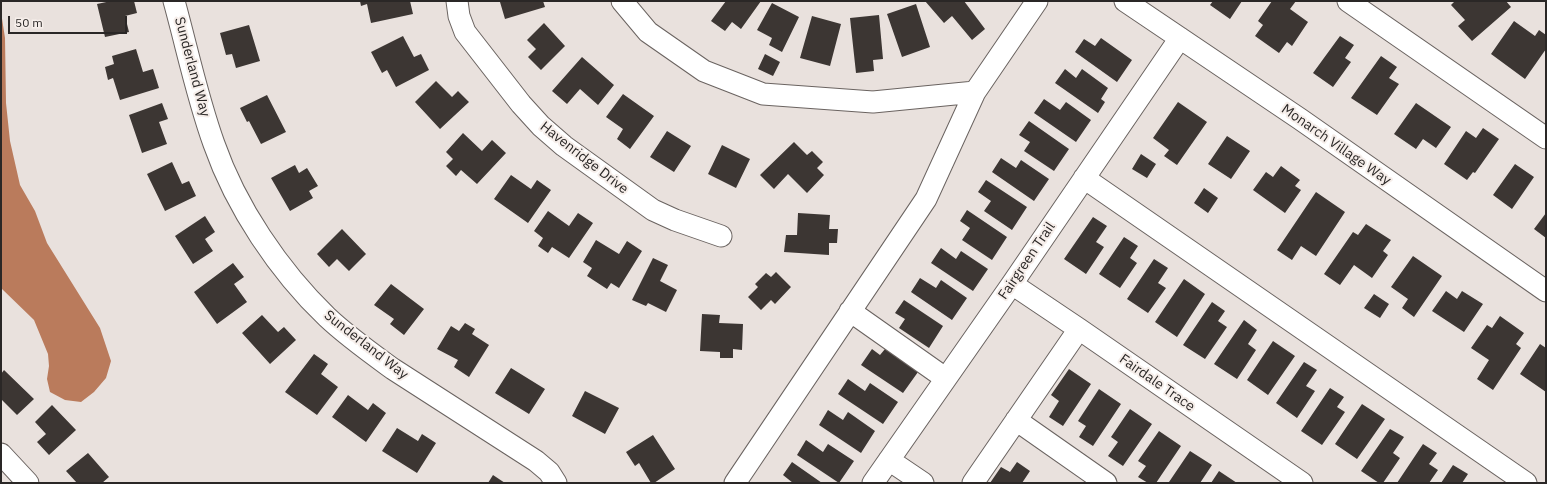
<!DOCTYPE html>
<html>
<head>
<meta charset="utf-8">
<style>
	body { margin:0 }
	#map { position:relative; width:1547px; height:484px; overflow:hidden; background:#e9e1dd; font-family:"IBM Plex Sans",sans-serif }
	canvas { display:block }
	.frame { position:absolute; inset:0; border:2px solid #2a2726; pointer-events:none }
	.scale { position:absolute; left:8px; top:16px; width:119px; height:18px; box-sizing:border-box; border:2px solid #2a2726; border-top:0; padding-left:5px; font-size:12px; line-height:14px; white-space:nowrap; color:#2a2726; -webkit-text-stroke:3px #f6eeea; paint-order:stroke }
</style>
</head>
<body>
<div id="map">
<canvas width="1547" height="484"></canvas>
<div class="frame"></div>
<div class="scale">50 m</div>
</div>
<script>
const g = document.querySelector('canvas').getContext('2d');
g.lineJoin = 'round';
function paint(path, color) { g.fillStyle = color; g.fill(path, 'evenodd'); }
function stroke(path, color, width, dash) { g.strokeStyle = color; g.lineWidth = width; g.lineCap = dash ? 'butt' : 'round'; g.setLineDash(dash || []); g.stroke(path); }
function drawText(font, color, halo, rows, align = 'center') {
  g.font = font + ' "IBM Plex Sans",sans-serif'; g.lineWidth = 4; g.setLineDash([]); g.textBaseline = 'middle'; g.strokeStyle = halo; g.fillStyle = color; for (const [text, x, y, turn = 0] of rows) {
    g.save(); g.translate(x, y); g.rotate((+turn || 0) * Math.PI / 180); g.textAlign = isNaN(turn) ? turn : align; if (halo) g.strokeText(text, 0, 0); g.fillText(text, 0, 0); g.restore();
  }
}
const water = new Path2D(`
	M1 12 5 38 6 103 10 141 20 185 35 211 47 243 100 328 111 361 106 378 94 392 81 402 65 400 50 392 47 379 49 366 48 354 34 320 1 288Z`);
const building = new Path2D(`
	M111 1H134L137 13 125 16 129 32 105 37 97 4Z
	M360 1H410L413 14 371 23 367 4 361 6Z
	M503 1H543L545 7 505 19 500 2Z
	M726 1H761L741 29 732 22 725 31 711 21Z
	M925 1H964L985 29 972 40 952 16 944 23Z
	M1213 1H1242L1230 19 1210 5Z
	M1272 1H1296L1290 9 1308 22 1292 46 1287 42 1279 53 1255 36 1263 25 1258 21Z
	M1455 1H1506L1511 7 1472 41 1458 26 1465 20 1451 5Z
	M772 3 799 17 782 52 769 45 772 38 757 30Z
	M916 4 930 47 902 57 887 14Z
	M879 15 883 59 873 60 874 71 856 73 850 18Z
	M812 16 841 24 830 66 800 58Z
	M1514 21 1535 36 1539 30 1546 35V49L1525 79 1491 54Z
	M544 23 565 46 541 70 528 57 536 49 527 40Z
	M249 25 260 61 236 68 232 54 226 55 220 33Z
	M403 36 414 57 421 54 429 70 396 87 387 70 382 73 371 52Z
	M1340 36 1354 45 1345 58 1351 62 1333 87 1313 73Z
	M1101 38 1132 60 1117 82 1075 52 1084 39 1095 46Z
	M136 49 143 72 153 69 159 88 120 100 113 78 108 80 105 67 114 64 112 56Z
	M765 54 780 62 773 76 758 69Z
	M1381 56 1397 67 1389 78 1399 84 1377 115 1351 98Z
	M582 57 614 85 598 105 580 89 567 104 552 91Z
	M1065 69 1076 78 1082 69 1108 88 1101 99 1105 102 1098 113 1055 83Z
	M436 81 452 97 458 91 469 102 440 129 415 102Z
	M623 94 654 116 630 149 617 139 623 129 606 117Z
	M267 95 286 132 261 144 249 121 247 122 240 108Z
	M1044 99 1060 110 1066 102 1091 120 1076 142 1034 113Z
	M1178 102 1207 122 1177 165 1164 156 1169 150 1153 138Z
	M162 103 168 119 159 122 167 144 142 153 129 115Z
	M1416 103 1451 127 1436 148 1423 139 1416 149 1394 134Z
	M1029 121 1069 149 1054 171 1024 151 1030 142 1019 135Z
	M1483 128 1499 139 1475 173 1473 172 1467 180 1444 164 1466 131 1476 138Z
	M667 131 691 146 674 172 650 157Z
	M463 133 482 151 492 140 506 153 477 184 461 170 456 176 446 166 453 159 446 152Z
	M1227 136 1250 151 1231 179 1208 164Z
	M794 142 807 155 812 151 823 162 817 168 824 175 807 193 788 174 774 189 760 175Z
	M722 145 750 159 736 188 708 174Z
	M1141 154 1156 164 1147 178 1132 169Z
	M1001 158 1016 168 1021 160 1049 179 1034 201 992 172Z
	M172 162 182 184 189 181 196 196 165 211 147 174Z
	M1515 164 1534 177 1512 209 1493 195Z
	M295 165 299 173 307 168 318 186 309 191 313 198 290 211 271 178Z
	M1281 166 1300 180 1295 186 1301 190 1285 213 1253 190 1266 172 1273 177Z
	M511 175 531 189 537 180 551 190 528 223 494 199Z
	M986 180 1027 207 1012 230 984 211 991 201 978 192Z
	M1204 188 1218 198 1208 213 1194 203Z
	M1316 192 1345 212 1316 256 1301 246 1292 260 1277 250Z
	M967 210 1007 237 992 260 962 240 970 228 960 221Z
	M548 211 569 226 578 213 593 223 569 258 552 247 548 253 538 246 543 238 534 231Z
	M798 213 830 215 829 229H838L837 243H829V255L784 252 786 235H797Z
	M1546 213V238L1534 229Z
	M205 216 215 232 205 239 213 251 193 264 175 236Z
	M1093 217 1107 226 1096 242 1104 247 1086 274 1064 259Z
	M1366 224 1391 240 1383 251 1388 255 1372 278 1354 265 1340 285 1324 274 1353 232 1358 235Z
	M342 229 366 254 349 271 337 259 329 267 317 254Z
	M1124 237 1138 246 1130 258 1137 263 1120 288 1099 274Z
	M596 240 619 254 627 241 642 251 619 288 611 283 607 289 587 276 592 268 583 262Z
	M941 248 956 259 961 251 988 269 973 291 931 263Z
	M1413 256 1442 276 1414 317 1402 308 1408 299 1391 287Z
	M653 258 668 265 660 281 677 290 666 312 648 303 646 306 632 300Z
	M1154 259 1168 268 1158 283 1166 288 1148 313 1127 299Z
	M233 263 244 277 234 284 247 302 217 324 194 292Z
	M776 272 791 287 775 304 771 300 761 310 748 297 758 287 755 284 766 273 771 277Z
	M920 278 936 288 941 280 967 298 952 320 911 292Z
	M1184 279 1205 294 1177 337 1155 322Z
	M391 284 424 309 404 335 390 324 394 319 374 305Z
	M1446 291 1457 299 1462 291 1483 304 1464 332 1432 311Z
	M1374 294 1389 304 1380 318 1364 308Z
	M904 300 943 326 929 348 899 328 905 319 895 313Z
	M1212 302 1225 311 1218 321 1227 327 1205 359 1183 345Z
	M702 314 720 315 719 323 743 324 742 350 733 349V358H720V352L700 351Z
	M262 315 278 332 284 327 296 340 270 364 242 333Z
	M1500 316 1524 333 1516 344 1521 348 1493 390 1477 379 1489 360 1471 348 1487 325 1492 328Z
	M1244 320 1257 330 1248 344 1256 350 1237 379 1214 364Z
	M465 323 475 329 472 334 489 345 469 377 454 367 458 360 437 349 451 326 459 331Z
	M1273 341 1295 356 1268 395 1247 380Z
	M1540 344 1546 348V392L1520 374Z
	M872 349 880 355 885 349 918 372 903 393 861 365Z
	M314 354 328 364 321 374 338 387 317 415 285 392Z
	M1304 362 1317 370 1306 386 1315 391 1297 418 1276 403Z
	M511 368 545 389 529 414 495 393Z
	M1069 369 1091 384 1063 426 1049 417 1059 401 1051 395Z
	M4 370 34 399 17 415 1 399V374Z
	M848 379 865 391 870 383 898 402 883 424 838 394Z
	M1330 388 1344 397 1337 407 1345 412 1322 445 1301 431Z
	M1099 389 1121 404 1093 446 1079 437 1086 426 1078 421Z
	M585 391 619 408 605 434 572 416Z
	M348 395 368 410 373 403 386 413 366 442 332 417Z
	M1362 404 1385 419 1357 459 1335 444Z
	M52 405 76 430 49 455 37 442 46 434 35 422Z
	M1130 409 1152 424 1123 466 1108 456 1118 442 1111 437Z
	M828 410 843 420 848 412 875 431 861 453 819 425Z
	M397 428 418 441 422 434 436 443 417 473 382 451Z
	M1390 429 1404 437 1393 453 1400 458 1383 483H1379L1361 471Z
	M1159 431 1181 446 1156 483H1148L1138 477 1146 466 1138 461Z
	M653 435 675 469 654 483H651L639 463 635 466 626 452Z
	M806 440 823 452 828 444 854 461 839 483 797 455Z
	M1423 444 1437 453 1429 464 1438 470 1429 483H1397Z
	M1190 451 1212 465 1200 483H1171L1169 482Z
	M88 453 109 477 102 483H77L66 471Z
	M792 462 822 483H793L783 475Z
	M1017 462 1030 471 1022 483H990L1001 467 1010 472Z
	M1453 465 1468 474 1462 483H1441Z
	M1219 471 1237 483H1211Z
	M493 475 505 483H488Z`);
const minor = new Path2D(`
	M174 1C187 48 197 97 214 144 236 207 279 271 327 317 347 336 371 353 393 369L536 461 549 472 556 483
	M457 1 459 16 465 32 521 104 541 126 564 146 653 210 675 220 721 236
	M622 1 648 32 704 71 763 94 873 102 975 92 1037 1
	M1125 1 1300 119 1546 291
	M1348 1 1546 138
	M1084 178 1526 483
	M1012 284 1079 329 1302 483
	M850 311 945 378
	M1016 420 1106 483
	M1 454 28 483
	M889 460 923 483
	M735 483 926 199 975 92
	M873 483 1012 284 1180 38
	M973 483 1079 329`);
const streetNames = [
	["Sunderland Way",192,67,75],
	["Monarch Village Way",1336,145,35],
	["Havenridge Drive",584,158,38],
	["Fairgreen Trail",1027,261,-56],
	["Sunderland Way",366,345,38],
	["Fairdale Trace",1157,383,35]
];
paint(water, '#ba7b5c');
paint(building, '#3c3633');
stroke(minor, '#6a6360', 23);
stroke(minor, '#fff', 21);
drawText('14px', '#2a2726', '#f6eeea', streetNames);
</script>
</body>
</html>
